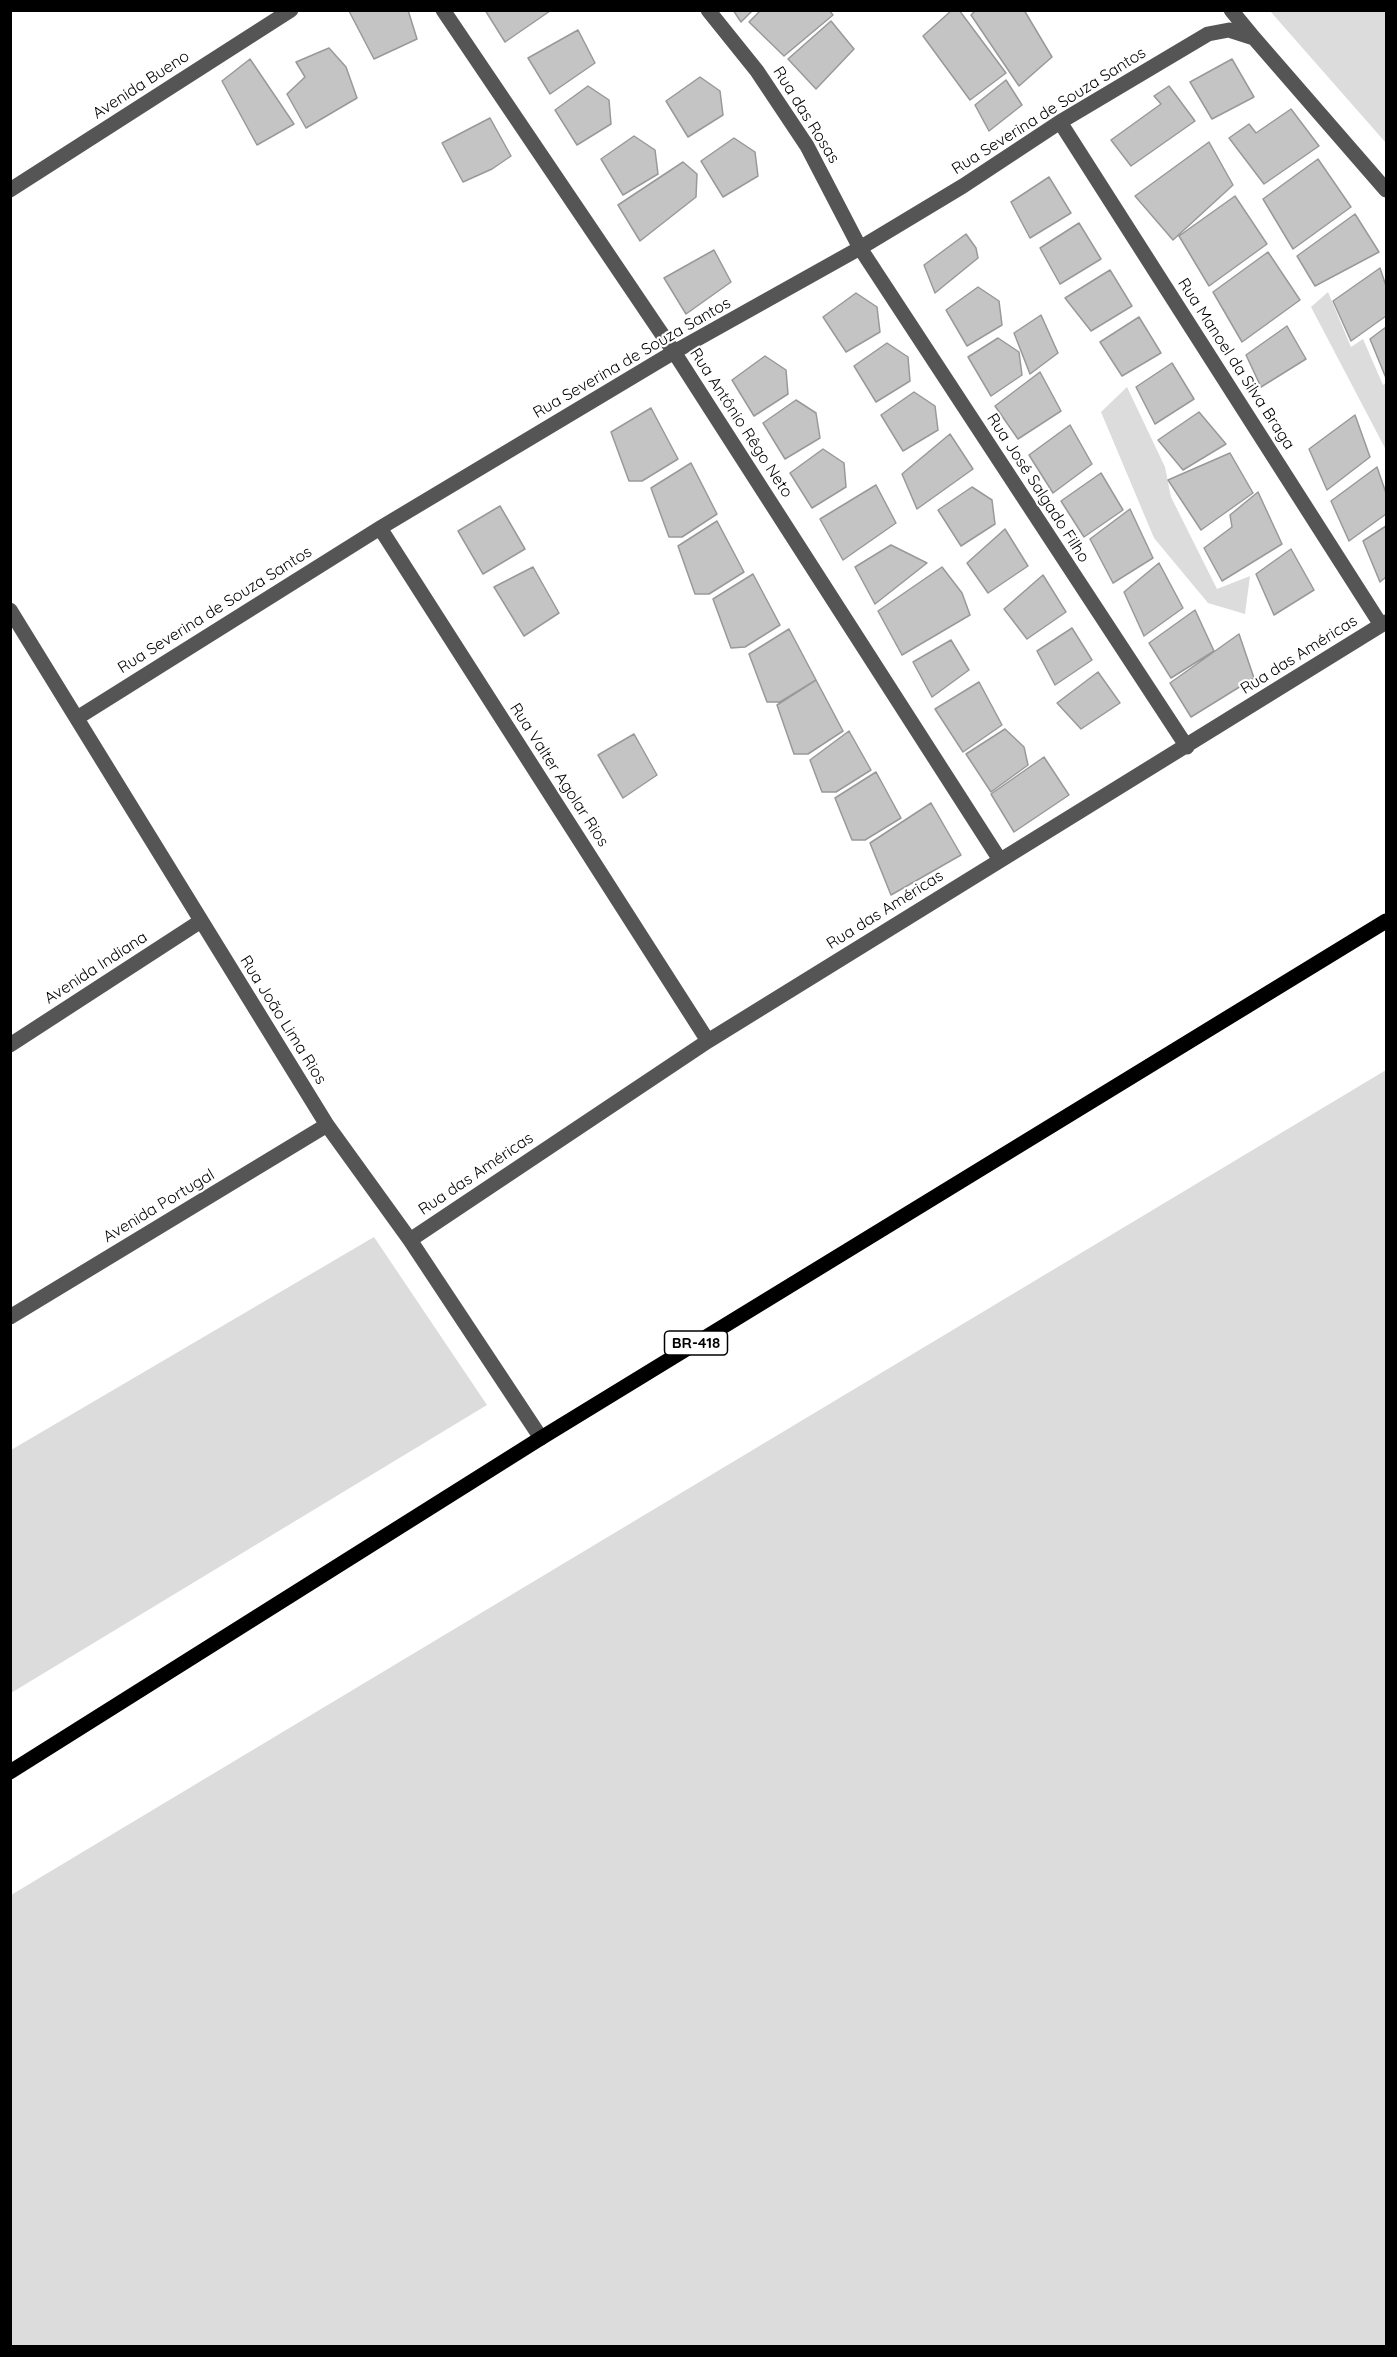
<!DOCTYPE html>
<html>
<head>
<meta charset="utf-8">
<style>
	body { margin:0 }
	#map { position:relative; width:1397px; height:2357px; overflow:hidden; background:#fff; font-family:Quicksand,sans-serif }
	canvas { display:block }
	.frame { position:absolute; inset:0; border:12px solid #000; pointer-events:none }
</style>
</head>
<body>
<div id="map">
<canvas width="1397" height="2357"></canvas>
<div class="frame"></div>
</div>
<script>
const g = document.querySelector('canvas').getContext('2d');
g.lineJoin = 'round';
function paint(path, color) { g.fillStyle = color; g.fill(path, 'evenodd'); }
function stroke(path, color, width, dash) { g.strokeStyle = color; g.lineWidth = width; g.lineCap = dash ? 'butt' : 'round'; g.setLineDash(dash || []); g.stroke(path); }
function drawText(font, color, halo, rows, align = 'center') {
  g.font = font + ' Quicksand,sans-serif'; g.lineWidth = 4.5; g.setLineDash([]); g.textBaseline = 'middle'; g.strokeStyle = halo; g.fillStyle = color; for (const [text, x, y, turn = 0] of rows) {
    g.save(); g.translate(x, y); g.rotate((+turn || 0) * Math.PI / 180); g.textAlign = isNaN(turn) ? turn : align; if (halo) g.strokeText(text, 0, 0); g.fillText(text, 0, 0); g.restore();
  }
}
const green = new Path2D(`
	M1270 11H1386V143Z
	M1328 292 1351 347 1363 339 1383 385 1386 383V450L1311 307Z
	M1127 387 1165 467 1171 497 1217 589 1250 576 1245 614 1208 603 1154 538 1101 412Z
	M1386 1070V2346H11V1895Z
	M374 1237 487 1405 11 1693V1450Z`);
const building = new Path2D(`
	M408 10 417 39 374 59 349 11Z
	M485 10H550V11L505 42Z
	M733 10H753L741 22Z
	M761 10H829L833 15 784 56 749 22Z
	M952 10H959L1006 73 970 100 923 36Z
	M976 10H1024L1052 57 1019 86 971 15Z
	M831 21 854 49 816 89 788 59Z
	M578 30 595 63 550 94 528 58Z
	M329 48 346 67 357 98 306 128 287 94 305 77 296 62Z
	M250 59 294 124 257 145 222 81Z
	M1232 59 1254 97 1212 119 1190 82Z
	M700 77 720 91 723 115 688 137 666 101Z
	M1006 80 1022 105 989 131 975 105Z
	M588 86 609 100 611 124 577 145 555 110Z
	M1169 86 1195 121 1131 166 1111 140 1161 104 1154 96Z
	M1291 109 1319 146 1264 184 1229 138 1249 124 1256 133Z
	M490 118 511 156 492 169 463 182 442 143Z
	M634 136 655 150 658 174 623 195 601 159Z
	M734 138 755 152 758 176 723 197 701 161Z
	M1209 142 1233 185 1173 240 1135 196Z
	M1318 159 1351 207 1293 249 1263 199Z
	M683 162 697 174 696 197 640 241 618 205Z
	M1049 177 1071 213 1030 238 1011 202Z
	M1235 196 1267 244 1209 286 1179 236Z
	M1355 214 1379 252 1315 286 1297 256Z
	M1079 223 1101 259 1060 284 1040 248Z
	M966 234 976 248 978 258 935 293 924 265Z
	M714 250 731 282 686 314 664 278Z
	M1268 252 1300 300 1242 342 1213 292Z
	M1380 268 1386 286V316L1351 341 1333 301Z
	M1110 270 1132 306 1091 331 1065 298Z
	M978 287 999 301 1002 325 967 346 946 310Z
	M856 293 877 307 880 332 846 352 823 317Z
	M1041 315 1058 353 1030 374 1014 333Z
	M1139 317 1161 353 1122 376 1100 342Z
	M1287 326 1306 359 1261 387 1246 355Z
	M1386 327V378L1370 339Z
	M998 338 1019 352 1022 375 991 396 968 357Z
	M887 343 908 357 910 381 876 402 854 366Z
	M765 356 786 370 788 394 754 416 732 380Z
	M1172 363 1194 399 1155 424 1136 387Z
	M1040 372 1061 411 1018 439 995 406Z
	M914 392 935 406 938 430 903 451 881 415Z
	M796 400 816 413 820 438 785 459 763 423Z
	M651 408 678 459 642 481H629L611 432Z
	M1199 412 1226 444 1183 470 1158 440Z
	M1355 415 1370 457 1327 490 1309 449Z
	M1070 425 1092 464 1053 493 1029 455Z
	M950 434 973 469 917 509 902 474Z
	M823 449 844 463 846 487 812 508 790 473Z
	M1230 453 1253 493 1201 530 1168 480Z
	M691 463 717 514 682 537H669L651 488Z
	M1377 467 1386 493V514L1349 541 1331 501Z
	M1101 473 1123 510 1084 537 1061 501Z
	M876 485 896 523 843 560 820 519Z
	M972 487 992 500 995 524 961 546 938 510Z
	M1258 492 1282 544 1222 581 1204 548 1232 527 1230 515Z
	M500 506 525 549 483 574 458 531Z
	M1130 509 1153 558 1113 583 1090 539Z
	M717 521 744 572 709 594H695L678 546Z
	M1386 526V577L1380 582 1363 541Z
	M1005 529 1028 566 988 593 967 563Z
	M891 545 927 563 875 604 855 567Z
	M1291 549 1314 590 1274 615 1256 574Z
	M1159 563 1183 608 1144 636 1124 592Z
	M533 567 559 613 524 636 494 587Z
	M942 567 962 593 970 615 902 655 878 611Z
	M753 574 780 625 745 647 731 648 713 599Z
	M1043 575 1066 612 1027 639 1004 609Z
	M1195 610 1214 651 1171 678 1149 643Z
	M1072 628 1092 660 1055 685 1037 651Z
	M789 629 816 680 780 702H767L749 654Z
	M1239 634 1254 678 1191 717 1170 683Z
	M951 640 969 670 932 697 913 662Z
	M1098 672 1120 703 1081 729 1057 703Z
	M816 680 843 731 808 754H794L777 705Z
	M979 682 1002 725 963 752 935 709Z
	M1005 729 1024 747 1028 765 991 792 966 754Z
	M849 731 871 770 836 792H822L810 760Z
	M634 734 657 775 623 798 598 755Z
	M1044 757 1069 795 1014 832 991 794Z
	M876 772 901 818 865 840H852L835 798Z
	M931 803 961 855 891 895 870 843Z`);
const minor = new Path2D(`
	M443 10 674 352 1000 860
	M708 10 757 71 807 146 860 248 1187 747
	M1231 10 1254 38
	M1060 122 1381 625
	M10 190 291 10
	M380 528 708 1041
	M10 610 327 1125 410 1240 541 1438
	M77 718 380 528 674 352 860 248 963 186 1060 122 1208 34 1229 30 1254 38 1386 190
	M10 1045 201 921
	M410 1240 708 1041 1386 622
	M10 1317 327 1125`);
const major = new Path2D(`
	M10 1772 541 1438 1386 921`);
const shields = [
	[696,1343,63]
];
const shieldNames = [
	["BR-418",696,1343]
];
const streetNames = [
	["Avenida Bueno",141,85,-33],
	["Rua Severina de Souza Santos",1049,111,-32],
	["Rua das Rosas",806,115,58],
	["Rua Severina de Souza Santos",632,358,-30],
	["Rua Manoel da Silva Braga",1236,364,57],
	["Rua Antônio Rêgo Neto",741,423,57],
	["Rua José Salgado Filho",1038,488,57],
	["Rua Severina de Souza Santos",215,610,-32],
	["Rua das Américas",1299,655,-32],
	["Rua Valter Agolar Rios",559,775,57],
	["Rua das Américas",885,910,-32],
	["Avenida Indiana",96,968,-33],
	["Rua João Lima Rios",283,1020,58],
	["Rua das Américas",476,1174,-34],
	["Avenida Portugal",159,1206,-31]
];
paint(green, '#dcdcdc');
paint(building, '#c4c4c4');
stroke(building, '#999', 1.5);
stroke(minor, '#555', 15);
stroke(major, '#000', 15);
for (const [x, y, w] of shields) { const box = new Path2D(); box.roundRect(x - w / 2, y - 12, w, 24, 4.5); g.fillStyle = '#fff'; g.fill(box); stroke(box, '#000', 1.5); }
drawText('bold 15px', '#000', null, shieldNames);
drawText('16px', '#000', '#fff', streetNames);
</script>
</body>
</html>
